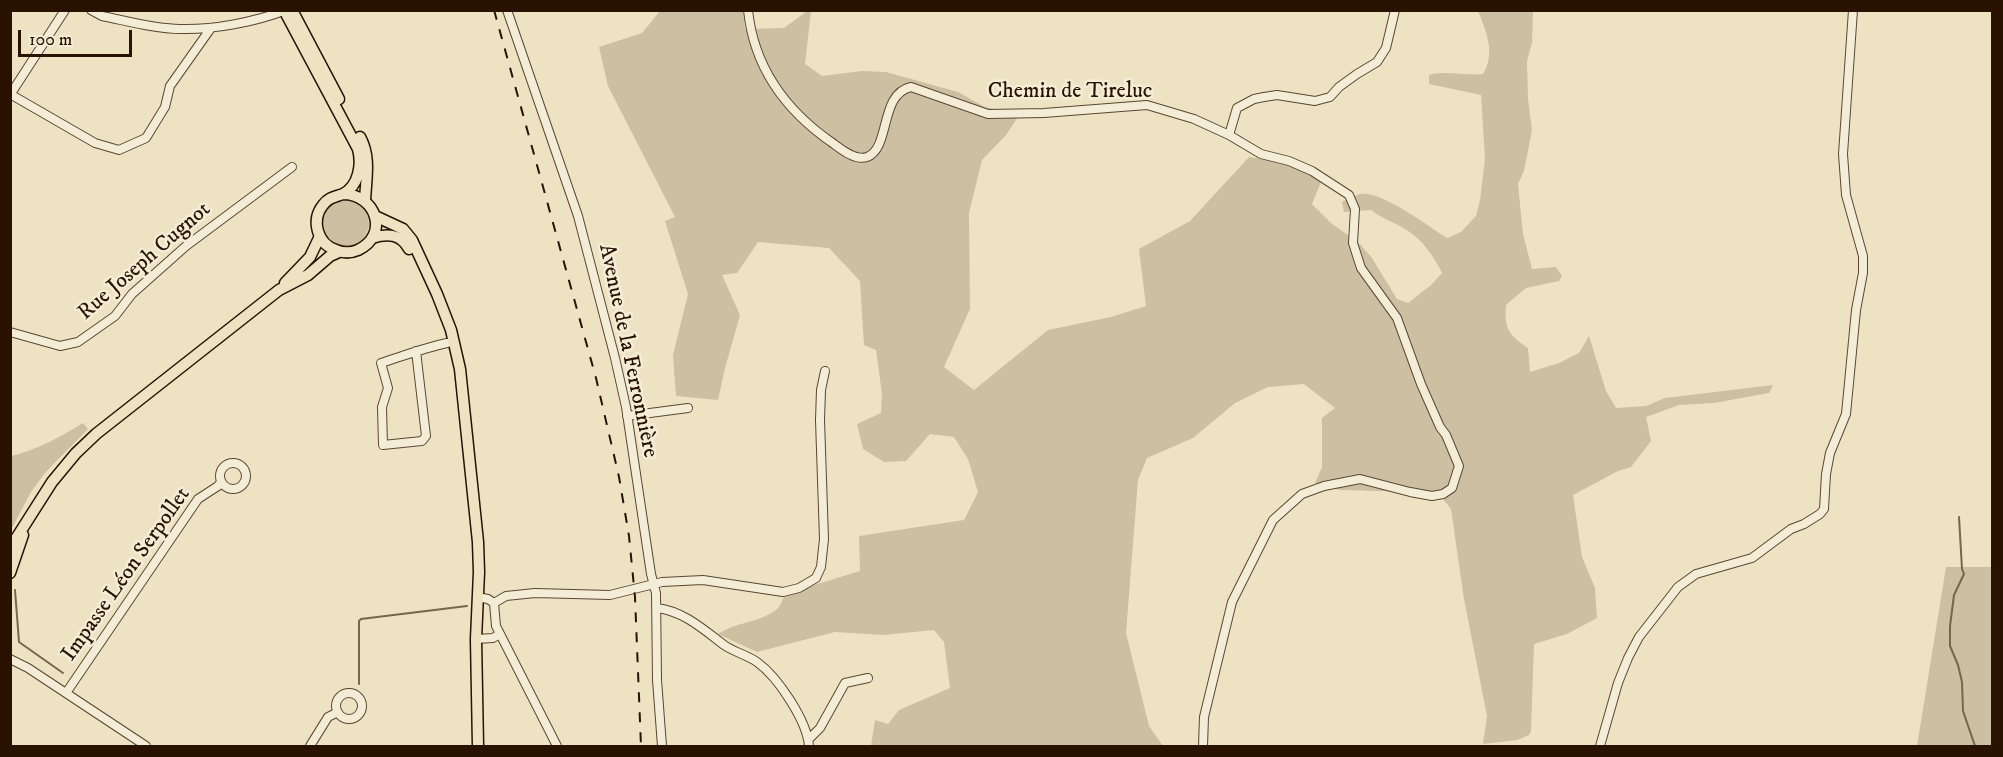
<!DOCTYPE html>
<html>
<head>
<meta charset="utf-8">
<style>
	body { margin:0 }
	#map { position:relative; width:2003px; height:757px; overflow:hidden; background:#ede3c3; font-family:"IM FELL DW Pica",serif }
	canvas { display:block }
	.frame { position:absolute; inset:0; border:12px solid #2a1200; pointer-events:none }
	.scale { position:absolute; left:18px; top:30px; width:114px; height:27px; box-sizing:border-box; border:3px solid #2a1200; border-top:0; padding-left:8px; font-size:18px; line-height:21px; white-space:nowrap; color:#2a1200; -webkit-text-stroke:4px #f3edd8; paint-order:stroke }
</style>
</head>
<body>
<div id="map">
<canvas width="2003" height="757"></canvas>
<div class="frame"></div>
<div class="scale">100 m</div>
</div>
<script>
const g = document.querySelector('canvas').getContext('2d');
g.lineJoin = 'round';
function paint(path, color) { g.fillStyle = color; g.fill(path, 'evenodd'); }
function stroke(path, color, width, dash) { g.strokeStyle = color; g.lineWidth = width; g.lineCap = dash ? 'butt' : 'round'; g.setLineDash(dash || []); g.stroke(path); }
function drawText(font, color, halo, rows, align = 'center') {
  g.font = font + ' "IM FELL DW Pica",serif'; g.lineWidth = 5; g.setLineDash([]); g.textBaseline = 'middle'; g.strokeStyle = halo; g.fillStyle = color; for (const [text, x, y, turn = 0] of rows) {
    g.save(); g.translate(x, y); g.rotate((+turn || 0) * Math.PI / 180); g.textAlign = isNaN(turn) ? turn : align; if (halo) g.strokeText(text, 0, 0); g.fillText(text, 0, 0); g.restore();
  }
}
const green = new Path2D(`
	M660 11H743L745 29 784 28 807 11H811L805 64 822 76 862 71 886 72 958 92 985 107 1020 114 1006 135 982 160 969 213 970 309 944 367 974 390 1048 330 1111 317 1146 306 1139 249 1190 221 1249 157C1275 161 1301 163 1321 182L1312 204 1332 224 1357 241 1372 258 1397 299 1408 303 1431 285 1442 273C1433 255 1422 239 1405 229 1394 222 1382 219 1371 210L1344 212 1342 202C1348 199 1354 196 1360 194 1381 190 1428 226 1447 238L1461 232 1476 216 1480 200 1485 159 1481 95 1429 84V75C1446 70 1464 76 1483 74 1496 53 1486 31 1478 11H1533L1532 43 1527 61 1528 99 1532 130 1524 171 1518 184 1523 234 1532 269 1556 267 1562 276 1559 281 1526 288 1506 305C1504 329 1509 335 1528 348L1530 372 1559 363 1579 353 1589 336 1606 391 1616 408 1646 406 1665 398 1773 385 1769 393 1714 403 1679 405 1646 417 1651 441 1631 467 1618 471 1573 495 1582 557 1595 588 1597 618 1567 634 1534 644 1531 731 1529 735 1517 740 1483 744 1487 716 1464 599 1451 509 1443 499 1427 500 1414 492 1340 490 1315 483 1322 467V418L1335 408 1304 384 1268 387 1235 403 1193 438 1147 458 1138 480 1126 633 1149 726 1163 746H871L875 720 888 724 899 710 950 688 944 642 934 630 883 635 835 632 757 652 718 634C736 622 758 623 776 610 780 607 783 599 785 594L860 571 859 536 964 520 978 492 968 459 954 437 930 434 906 461 884 462 863 449 857 424 881 413 882 394 876 350 864 345 860 281 829 248 758 242 737 273 722 275 740 315 725 368 718 400 676 396 673 355 688 294 665 221 675 217 608 86 599 47 642 33Z
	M323 223a23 23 0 1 1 46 0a23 23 0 1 1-46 0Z
	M83 423 88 429 45 473 31 492 11 530V456C37 450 60 437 83 423Z
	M1946 567H1992V746H1917Z`);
const stream = new Path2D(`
	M1959 517 1962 569 1964 574 1954 595 1950 626V646L1958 665 1962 682 1963 711 1975 746
	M15 590 19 642 63 673
	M359 684V621L361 619 467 606`);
const minor = new Path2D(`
	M91 10 102 16C127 21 155 29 180 29 213 30 255 22 286 10
	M507 10 578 216 615 358 626 407 651 574 656 593 657 680 662 746
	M748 10C754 68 787 112 834 144 842 150 856 161 867 157 891 148 879 94 911 87L988 114 1044 113 1147 105 1194 119 1229 135 1261 154 1289 161 1312 171 1349 195 1355 209 1353 243 1361 268 1397 318 1421 384 1440 427 1446 435 1459 466 1452 488 1443 494 1432 496 1410 492 1360 479 1324 486 1302 494 1273 520 1232 602 1204 717 1203 746
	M10 94 95 143 119 150 146 138 165 107 170 86 211 28
	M10 95 65 10
	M1229 135 1237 108 1254 99 1264 97 1277 95 1315 101 1330 97 1339 87 1357 74 1377 62 1386 48 1395 10
	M10 332 60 346 78 342 115 316 132 294 186 246 292 167
	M416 351 426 436 422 441 383 445 382 407 388 388 381 363C403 356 424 348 447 343
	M627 416 688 408
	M220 476a13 13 0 1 1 26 0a13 13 0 1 1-26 0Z
	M477 597 488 599 494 603
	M494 603 506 596 535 593 610 595 662 582 703 580 783 592 799 588 816 578 821 567 824 539 820 420 821 390 825 371
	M494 603 496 626 557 746
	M657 608C683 611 703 629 724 645 734 652 747 655 757 662 778 677 807 721 809 746
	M476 639 493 638 500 634
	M10 659 28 668 146 746
	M66 693 198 499 218 486 221 482
	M336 706a13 13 0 1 1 26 0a13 13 0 1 1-26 0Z
	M809 739 820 728 845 683 868 678
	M310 746 328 717 338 712
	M1600 746 1618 683 1628 658 1639 637 1678 587 1696 574 1752 558 1791 529 1804 524 1820 514 1824 509 1826 474 1830 453 1846 414 1856 310 1863 273V256L1846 195 1843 154 1853 10`);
const major = new Path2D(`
	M284 10 358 149C362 164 359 186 343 194 335 197 329 197 323 205 311 220 317 244 336 250 343 253 351 253 358 250 390 235 376 194 343 194
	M292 10 339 99
	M360 137C371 157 366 178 365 201
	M375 216 403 229 412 240 437 294 451 330 460 369 478 542 479 572 476 639 478 746
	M372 238C388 233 401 234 409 249
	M285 283 310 257 320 236
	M10 548 52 482 76 453 96 434 279 290 308 275 330 256 339 252
	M10 573 23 535`);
const rail = new Path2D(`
	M494 10 596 378 619 477 629 536 635 597 641 746`);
const streetNames = [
	["Chemin de Tireluc",1070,92],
	["Rue Joseph Cugnot",145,262,-41],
	["Avenue de la Ferronnière",627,351,78],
	["Impasse Léon Serpollet",127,575,-55]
];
paint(green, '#ccbfa2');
stroke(stream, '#77654d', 2);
stroke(minor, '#5b4631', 10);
stroke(major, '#2a1200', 13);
stroke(minor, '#f3edd8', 8);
stroke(major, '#ede3c3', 10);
stroke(rail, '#2a1200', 2, [10, 10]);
drawText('22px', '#2a1200', '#f3edd8', streetNames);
</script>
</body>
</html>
